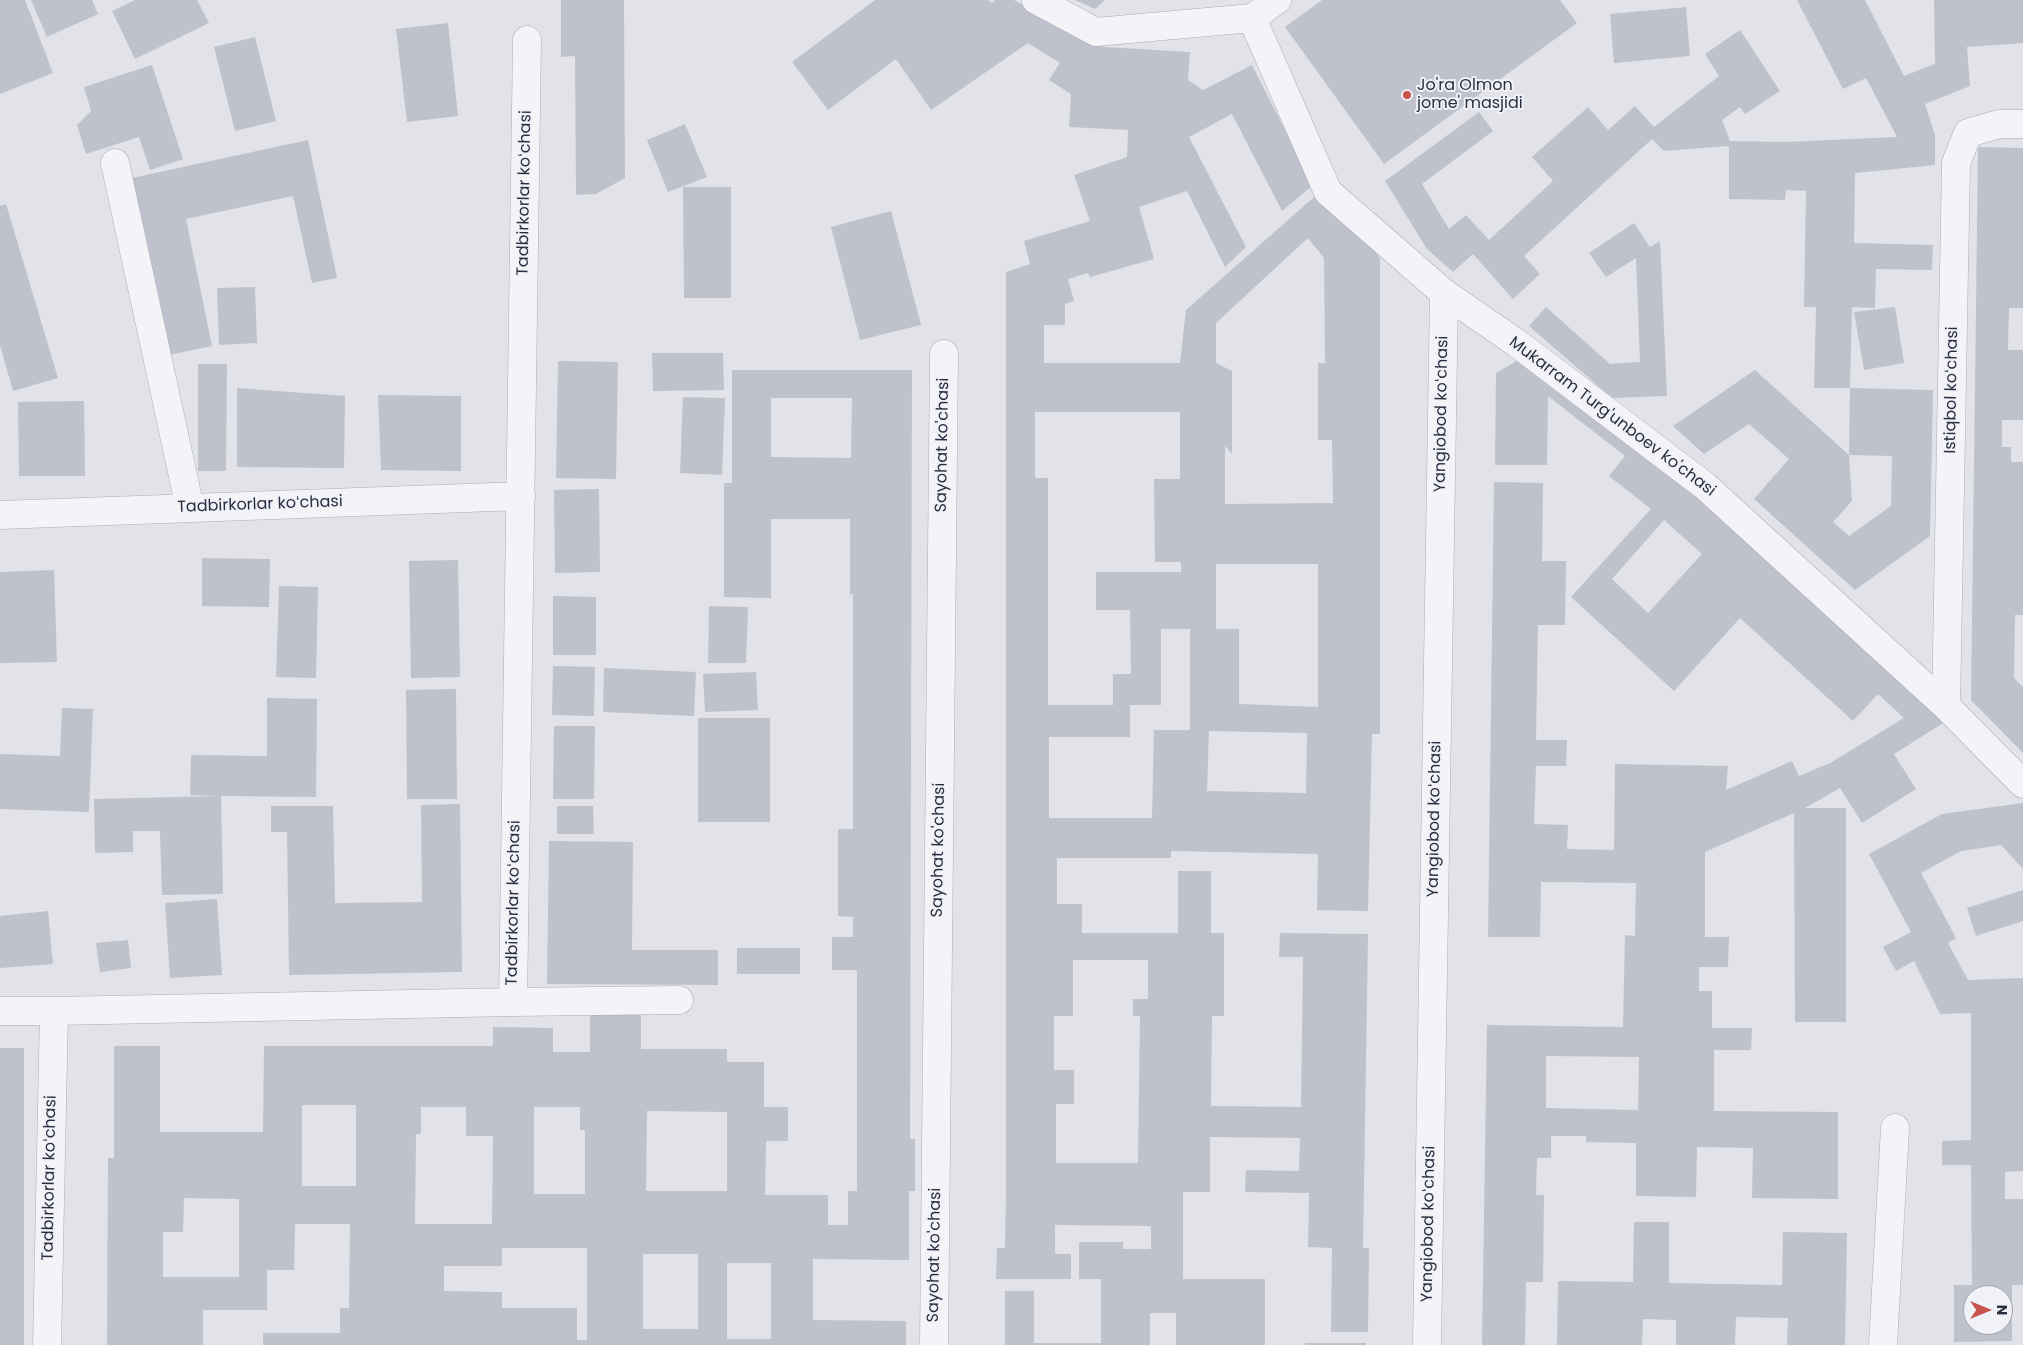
<!DOCTYPE html>
<html>
<head>
<meta charset="utf-8">
<style>
	body { margin:0 }
	#map { position:relative; width:2023px; height:1345px; overflow:hidden; background:#e1e3e9; font-family:Poppins,sans-serif }
	canvas { display:block }
	.north { position:absolute; left:1963px; top:1285px; width:50px; height:50px; box-sizing:border-box; background:#f1f2f7; border:1px solid #a1a4ae; border-radius:50%; rotate:90deg; font-size:14px; font-weight:700; line-height:20px; text-align:center; color:#2a2e40 }
	.north::after { content:''; display:block; margin:auto; width:18px; height:22px; background:#c8534c; clip-path:polygon(50% 0,100% 100%,50% 72%,0 100%) }
</style>
</head>
<body>
<div id="map">
<canvas width="2023" height="1345"></canvas>
<div class="north">N</div>
</div>
<script>
const g = document.querySelector('canvas').getContext('2d');
g.lineJoin = 'round';
function paint(path, color) { g.fillStyle = color; g.fill(path, 'evenodd'); }
function stroke(path, color, width, dash) { g.strokeStyle = color; g.lineWidth = width; g.lineCap = dash ? 'butt' : 'round'; g.setLineDash(dash || []); g.stroke(path); }
function drawText(font, color, halo, rows, align = 'center') {
  g.font = font + ' Poppins,sans-serif'; g.lineWidth = 4; g.setLineDash([]); g.textBaseline = 'middle'; g.strokeStyle = halo; g.fillStyle = color; for (const [text, x, y, turn = 0] of rows) {
    g.save(); g.translate(x, y); g.rotate((+turn || 0) * Math.PI / 180); g.textAlign = isNaN(turn) ? turn : align; if (halo) g.strokeText(text, 0, 0); g.fillText(text, 0, 0); g.restore();
  }
}
const building = new Path2D(`
	M0 0H25L53 73 0 94Z
	M31 0H92L98 14 47 37Z
	M135 0H197L209 23 135 59 112 11Z
	M561 0H624L625 178 596 194 576 195 575 56 561 57Z
	M875 0H988L992 3 995 0H1014L1078 35 1104 47 1190 52 1188 80 1203 90 1252 65 1313 185 1282 211 1232 114 1189 137 1246 247 1225 267 1187 191 1139 207 1154 259 1090 277 1088 273 1068 279 1074 301 1065 304V325H1044V363H1180L1186 310 1322 190 1380 258V734H1372L1368 911 1317 910 1318 854 1171 851V858H1057V904H1082V933H1178V871H1211V933H1224V1016H1212L1211 1106 1301 1107 1303 957H1279L1280 933 1368 934 1363 1248H1369L1368 1332H1331L1332 1248 1308 1247 1309 1193 1245 1192 1246 1170 1299 1171 1300 1138 1210 1137V1192H1183V1279H1265V1345H1176V1313H1150V1345H1005V1291H1034V1343H1101V1279H1079V1242H1123V1249H1151V1226L1055 1225V1254H1071V1279H996L997 1248H1005L1006 1192V272L1030 264 1024 241 1090 221 1074 175 1127 157 1128 130 1069 127 1071 94 1049 80 1060 63 1028 43 931 110 896 59 828 110 792 62ZM1308 238 1324 258 1325 363H1318V440H1332L1333 503 1225 504V446L1232 454V371L1216 363V323ZM1035 412H1180V479H1154L1155 562H1181V572H1096V610H1130L1131 674H1113V705H1048V478H1035ZM1216 564H1318V707L1239 704V629H1216ZM1161 629H1190V730H1154L1152 818H1049V737H1130V705H1161ZM1209 731 1307 733 1306 793 1207 791ZM1073 960H1148V999H1133V1016H1140L1138 1163H1056V1104H1074V1070H1054V1016H1073Z
	M1075 0H1105L1095 9Z
	M1322 0H1560L1577 23 1384 164 1285 27Z
	M1797 0H1865L1904 76 1935 64 1934 0H2023V43L1967 47 1970 86 1925 104 1935 135V165L1855 173 1854 243 1933 245 1932 270 1876 269 1875 308 1852 307 1850 388H1814L1816 307H1804L1806 191 1786 190 1785 200 1729 199V146L1664 151 1652 139 1524 256 1540 274 1513 299 1473 254 1453 272 1427 249 1385 181 1479 112 1493 131 1422 184 1449 229 1466 215 1489 240 1553 181 1532 157 1588 107 1608 130 1635 106 1654 127 1719 76 1705 54 1740 30 1780 91 1745 114 1740 107 1722 120 1730 141 1786 142 1897 137 1866 78 1843 89Z
	M1686 7 1690 56 1614 63 1610 14Z
	M448 23 458 116 407 122 396 29Z
	M255 37 276 121 235 131 214 47Z
	M152 65 183 159 150 170 139 137 86 154 77 125 91 111 84 87Z
	M685 124 707 177 668 192 647 140Z
	M308 140 337 278 312 283 293 196 186 219 212 346 169 355 132 178Z
	M1978 147 2023 148V308H2009L2008 350H2023V420H2002V447H2011V462H2023V615H2015L2014 678 2023 687V753L1971 700Z
	M683 187H731V298H684Z
	M6 204 58 378 13 391 0 345V206Z
	M891 211 921 325 860 340 831 227Z
	M1634 223 1650 247 1660 241 1667 396 1612 398 1529 326 1546 307 1610 364 1640 362 1636 258 1606 277 1589 253Z
	M255 287 257 343 219 345 217 288Z
	M1895 307 1904 363 1864 370 1854 312Z
	M652 353H723L724 390 653 391Z
	M1525 356 1681 476 1948 720 1894 754 1916 789 1862 823 1840 788 1805 808H1846V1022H1795L1794 813 1705 852V937H1729L1728 967H1699V991H1712V1028H1752L1751 1050H1714V1111L1838 1112V1199L1752 1198 1753 1148 1697 1147 1696 1197 1636 1196V1143L1586 1142V1136H1551V1158H1537L1536 1195H1544L1543 1282H1526L1525 1345H1482L1487 1025 1623 1027 1625 935 1635 936 1636 883 1541 882 1540 937H1488L1494 482 1543 483 1542 561H1566L1565 625H1538L1536 740H1567L1566 766H1536L1534 824 1568 825 1567 849 1614 850 1615 764 1728 766 1726 790 1792 761 1799 776 1830 763 1904 718 1878 694 1853 721 1740 618 1674 691 1571 597 1651 509 1609 476 1625 456 1548 396 1547 465H1495L1496 373ZM1664 520 1702 554 1648 613 1612 579ZM1546 1056 1639 1057 1638 1110 1546 1108Z
	M558 361 618 362 616 479 556 478Z
	M198 364H227L226 471H198Z
	M732 370H912L910 1139H915V1191H909V1260L813 1259V1320L906 1321V1345H263V1333H340V1308H349L350 1224H295L294 1270H267V1310H203V1345H107L108 1158H114V1046H160V1132H263L264 1046H493V1027L553 1028V1052H590V1011H641V1049H727V1062H764V1107H788V1141H766L765 1195H828V1225H848V1191H857V970H832V937H853V917L838 916V829H853V594H850V519H771V598L724 597V483H732ZM771 398H852L851 458 771 457ZM302 1105H356V1186H302ZM421 1107H466V1136H493L492 1224H415L416 1134H421ZM534 1107H580V1130H585V1194H534ZM647 1111 727 1112V1191H646ZM184 1198 239 1199V1277H163V1232H183ZM502 1248H587V1340H577V1308H502V1292L444 1291V1266H502ZM643 1254H698V1329H643ZM727 1263H771V1339H727Z
	M1755 370 1849 455 1852 501 1833 522 1849 536 1891 506 1892 456 1849 455 1850 388 1933 390 1930 536 1855 590 1754 499 1789 459 1749 424 1704 454 1673 426Z
	M237 388 345 396 344 468 237 467Z
	M378 395 461 396V471L381 470Z
	M683 397 725 398 722 475 680 473Z
	M84 401 85 476H19L18 402Z
	M599 489 600 572 555 573 554 490Z
	M202 558 270 559 269 607 202 606Z
	M458 560 460 677 411 678 409 561Z
	M54 570 57 662 0 663V572Z
	M279 586 318 587 316 678 276 677Z
	M553 596 596 597V655H553Z
	M709 606 748 607 746 663H708Z
	M553 666 595 667 594 716 552 715Z
	M604 668 696 672 694 716 603 712Z
	M756 672 758 710 705 712 703 674Z
	M456 689 457 799H407L406 690Z
	M267 698 317 699 316 797 221 796 223 894 162 895 160 831H133V852L95 853 94 799 219 796 190 795 191 755 267 756Z
	M62 708 93 709 89 812 0 809V754L60 756Z
	M698 718H770V822H698Z
	M554 726H595L594 799H553Z
	M2023 803V869L2001 845 1961 851 1921 873 1956 938 1948 943 1968 980 2023 978V1171L2005 1172V1199H2023V1285H2012V1341L1954 1342V1285H1972L1971 1165H1942V1141L1971 1140V1013L1940 1014 1914 961 1896 971 1883 947 1911 932 1869 854 1942 814ZM1973 1295H2003V1325H1973Z
	M460 804 462 972 289 975 287 832H271V806H333L335 903 422 902 421 805Z
	M557 806H593L594 834H557Z
	M549 841 633 842 632 950H718V985L547 984Z
	M2023 890V921L1976 936 1967 908Z
	M217 899 222 975 170 978 165 903Z
	M48 911 53 964 0 968V916Z
	M128 940 131 968 100 972 96 943Z
	M737 948H800V974H737Z
	M0 1048H24V1345H0Z
	M1634 1222H1669V1283L1782 1285 1783 1232 1847 1233 1845 1345H1787L1788 1318 1736 1317 1735 1345H1676V1320L1643 1319 1642 1345H1557L1558 1281 1633 1282Z
	M1305 1343H1366V1345H1305Z`);
const minor = new Path2D(`
	M1036 0 1096 32 1252 18
	M1252 18 1328 192 1444 293 1518 344 1705 486 1946 706 2023 784
	M1252 18 1277 0
	M115 163 190 508
	M0 515 521 496
	M1946 706 1956 163 1968 133 1999 124H2023
	M513 1002 679 1000
	M0 1011H54
	M47 1345 54 1011 513 1002 527 40
	M934 1345 944 354
	M1427 1345 1444 293
	M1883 1345 1895 1128`);
const markers = [
	[1407,95,5,"#c8534c"]
];
const poiNames = [
	["Jo'ra Olmon",1417,86],
	["jome' masjidi",1417,104]
];
const streetNames = [
	["Tadbirkorlar koʻchasi",525,193,-89],
	["Istiqbol koʻchasi",1952,390,-89],
	["Yangiobod koʻchasi",1442,414,-89],
	["Mukarram Turg'unboev ko'chasi",1612,417,37],
	["Sayohat ko'chasi",943,445,-89],
	["Tadbirkorlar koʻchasi",260,505,-2],
	["Yangiobod koʻchasi",1435,819,-89],
	["Sayohat ko'chasi",939,850,-89],
	["Tadbirkorlar koʻchasi",514,903,-89],
	["Tadbirkorlar koʻchasi",50,1178,-89],
	["Yangiobod koʻchasi",1429,1224,-89],
	["Sayohat ko'chasi",935,1255,-89]
];
paint(building, '#bfc1cc');
stroke(minor, '#aaadb6', 29);
stroke(minor, '#f4f4f8', 28);
for (const [x, y, r, color] of markers) { const dot = new Path2D(); dot.arc(x, y, r, 0, 2 * Math.PI); g.fillStyle = color; g.fill(dot); stroke(dot, '#f1f2f7', 2); }
drawText('16px', '#2a2e40', '#f1f2f7', poiNames, 'left');
drawText('16px', '#2a2e40', '#f1f2f7', streetNames);
</script>
</body>
</html>
